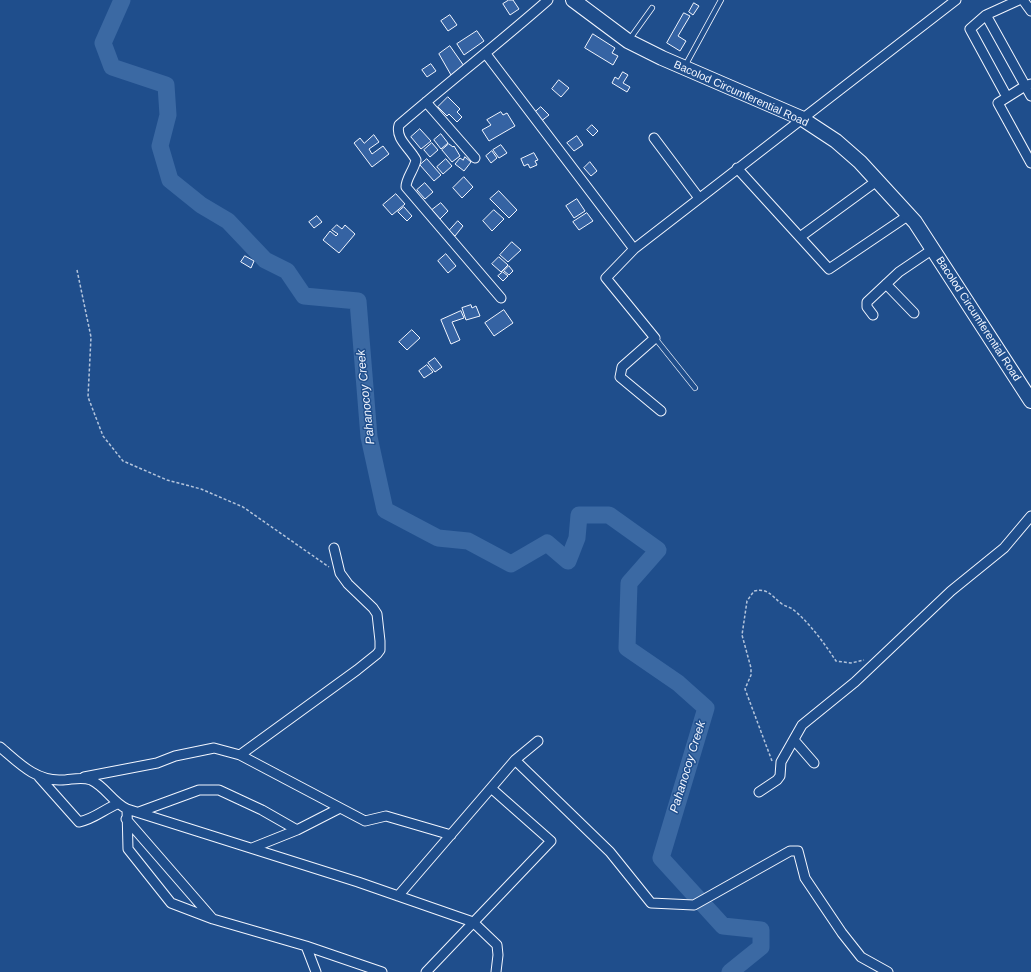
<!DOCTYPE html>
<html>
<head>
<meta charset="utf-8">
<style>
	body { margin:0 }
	canvas { display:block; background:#1f4e8c }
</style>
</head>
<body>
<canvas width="1031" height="972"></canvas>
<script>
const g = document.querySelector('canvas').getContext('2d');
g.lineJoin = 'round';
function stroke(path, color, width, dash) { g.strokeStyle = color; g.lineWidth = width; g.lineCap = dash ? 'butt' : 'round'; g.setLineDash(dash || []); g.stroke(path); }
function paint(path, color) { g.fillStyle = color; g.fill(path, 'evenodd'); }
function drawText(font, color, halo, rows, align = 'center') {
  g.font = font + ' Helvetica,sans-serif'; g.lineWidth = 3; g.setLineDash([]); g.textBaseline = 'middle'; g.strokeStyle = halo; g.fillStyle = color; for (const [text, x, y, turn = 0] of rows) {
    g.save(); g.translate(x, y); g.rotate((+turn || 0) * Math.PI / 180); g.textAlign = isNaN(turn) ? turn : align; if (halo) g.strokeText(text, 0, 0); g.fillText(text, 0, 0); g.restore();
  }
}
const river = new Path2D(`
	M122 0 103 43 112 67 166 85 168 115 160 146 170 180 201 205 228 221 265 260 287 271 304 296 358 301 369 437 385 510 438 538 468 541 511 564 547 543 568 561 577 538 579 515H609L658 550 629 583 627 648 678 683 706 708 661 858 723 926 761 930V947L730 972`);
const building = new Path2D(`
	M509 0H513L519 9 510 15 503 4Z
	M694 3 699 6 693 15 689 12Z
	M684 13 690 16 678 36 686 41 680 51 667 43Z
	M450 15 457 25 448 31 441 21Z
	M477 31 484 41 464 55 457 44Z
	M593 34 615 48 612 53 618 56 613 65 585 48Z
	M450 46 464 66 451 75 439 54Z
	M431 64 436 71 427 77 422 70Z
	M623 72 628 75 623 83 630 87 627 92 612 83 615 77 618 79Z
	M559 80 569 88 561 97 552 89Z
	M448 97 460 109 457 112 462 117 457 122 449 114 447 116 438 107Z
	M541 107 549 115 540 122 533 114Z
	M501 112 503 115 507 113 515 126 489 141 482 130 491 125 487 120Z
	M592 125 598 131 593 136 587 130Z
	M420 129 431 141 421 149 411 137Z
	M441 134 448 143 441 149 434 140Z
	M374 135 379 142 369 149 372 154 383 146 389 154 372 167 354 143 360 138 364 143Z
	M577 136 583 145 574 151 567 143Z
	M432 143 438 150 430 157 424 150Z
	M449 144 453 147 454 146 460 156 452 162 442 150Z
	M501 145 507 153 499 158 493 150Z
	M492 151 497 158 491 163 486 156Z
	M534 153 538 160 535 161 537 165 530 168 528 164 524 166 521 159Z
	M465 157 471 162 464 171 455 164 460 158 463 160Z
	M427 159 441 175 434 181 420 165Z
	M446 159 452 166 443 174 437 167Z
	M590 162 597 171 591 176 584 168Z
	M464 177 473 187 462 198 453 188Z
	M425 183 433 192 425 199 417 190Z
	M499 191 517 210 509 218 490 199Z
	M396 194 405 204 392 215 383 205Z
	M577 199 585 211 574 218 566 206Z
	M441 203 448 211 440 219 432 210Z
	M404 207 412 216 407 221 398 212Z
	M494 210 504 219 492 231 483 221Z
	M587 213 593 221 579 230 573 222Z
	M317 216 322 222 314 228 309 222Z
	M458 221 463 226 455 236 449 231Z
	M337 225 342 229 345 225 355 234 339 253 323 240 330 231 336 236 338 234 332 230Z
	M512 242 521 250 508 262 500 255Z
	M446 254 456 266 448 273 438 261Z
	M245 256 254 261 251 268 241 262Z
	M499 257 508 265 501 272 492 264Z
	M509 266 513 271 509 275 504 271Z
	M503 272 508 276 503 281 498 276Z
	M471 305 472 308 476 306 480 316 466 320 462 308Z
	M504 310 513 323 494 336 485 323Z
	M461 311 464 318 452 322 460 340 451 344 441 320Z
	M412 330 420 338 407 350 399 342Z
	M435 358 442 367 435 372 428 363Z
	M427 365 433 372 424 378 419 371Z`);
const path = new Path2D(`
	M77 270 91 337 88 397 103 436 123 461 167 480 201 489 243 507 329 567
	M772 761 745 689 751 675V668L742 635 747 601 754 591C769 588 771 596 782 604 786 607 791 607 795 611 812 626 824 643 836 661L851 663 864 660`);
const service = new Path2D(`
	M629 40 652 8
	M685 66 721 0
	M655 338 695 388`);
const minor = new Path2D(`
	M1023 0 1031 11
	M986 15 1031 96
	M486 54 634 249
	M1031 84 1025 86 998 103 1031 163
	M1007 97 970 29 986 15 1019 0
	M426 102 475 158
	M654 138 699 198
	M737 168 829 269 909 215
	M800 237 878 180
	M886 284 914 313
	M501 298 406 187C406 178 414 170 416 160 410 148 395 139 399 125 448 83 499 43 548 0
	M873 315 867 307V302L899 272 933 249
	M661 411 620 377 622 367 655 338 606 278 634 249 956 0
	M794 740 814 763
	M0 747C18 762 35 781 61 780 71 780 81 776 91 780 106 787 112 802 127 809L358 882 473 922 497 945 498 955 496 972
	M240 755 357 670 377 654 380 650V641L377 614 373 608 348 584 340 573 334 548
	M515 760 610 852 651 903 694 905 790 851H798L805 878 842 933 861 957 888 972
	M39 777 79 822C94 819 103 810 117 804
	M84 777 157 763 175 756 214 748 240 755 365 821 386 816 451 835
	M759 792 777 780 780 776 781 762 802 725 855 682 951 591 1004 548 1031 516
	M127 809 128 849 171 903 213 919 306 946 382 972
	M139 812 199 790H219L262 810 297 830
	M126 819 212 918
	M252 848 297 830 340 808
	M398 896 491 788
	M306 946 316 972
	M426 972 551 841 491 788 515 760 538 741`);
const primary = new Path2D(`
	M573 0 628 41 662 58 801 118 836 141 860 162 915 222 1031 401`);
const streetNames = [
	["Bacolod Circumferential Road",741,94,24],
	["Bacolod Circumferential Road",978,319,57]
];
const waterNames = [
	["Pahanocoy Creek",366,397,-96],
	["Pahanocoy Creek",688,767,-73]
];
stroke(river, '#3b69a3', 17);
paint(building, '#3563a3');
stroke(building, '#f2f6ff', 1);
stroke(service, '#f2f6ff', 6);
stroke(minor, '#f2f6ff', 11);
stroke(primary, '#f2f6ff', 16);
stroke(path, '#b3c4dc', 1.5, [3, 2]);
stroke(service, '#1f4e8c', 4.5);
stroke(minor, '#1f4e8c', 9);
stroke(primary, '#1f4e8c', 14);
drawText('11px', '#f2f6ff', '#1f4e8c', streetNames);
drawText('italic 12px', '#f2f6ff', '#1f4e8c', waterNames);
</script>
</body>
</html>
